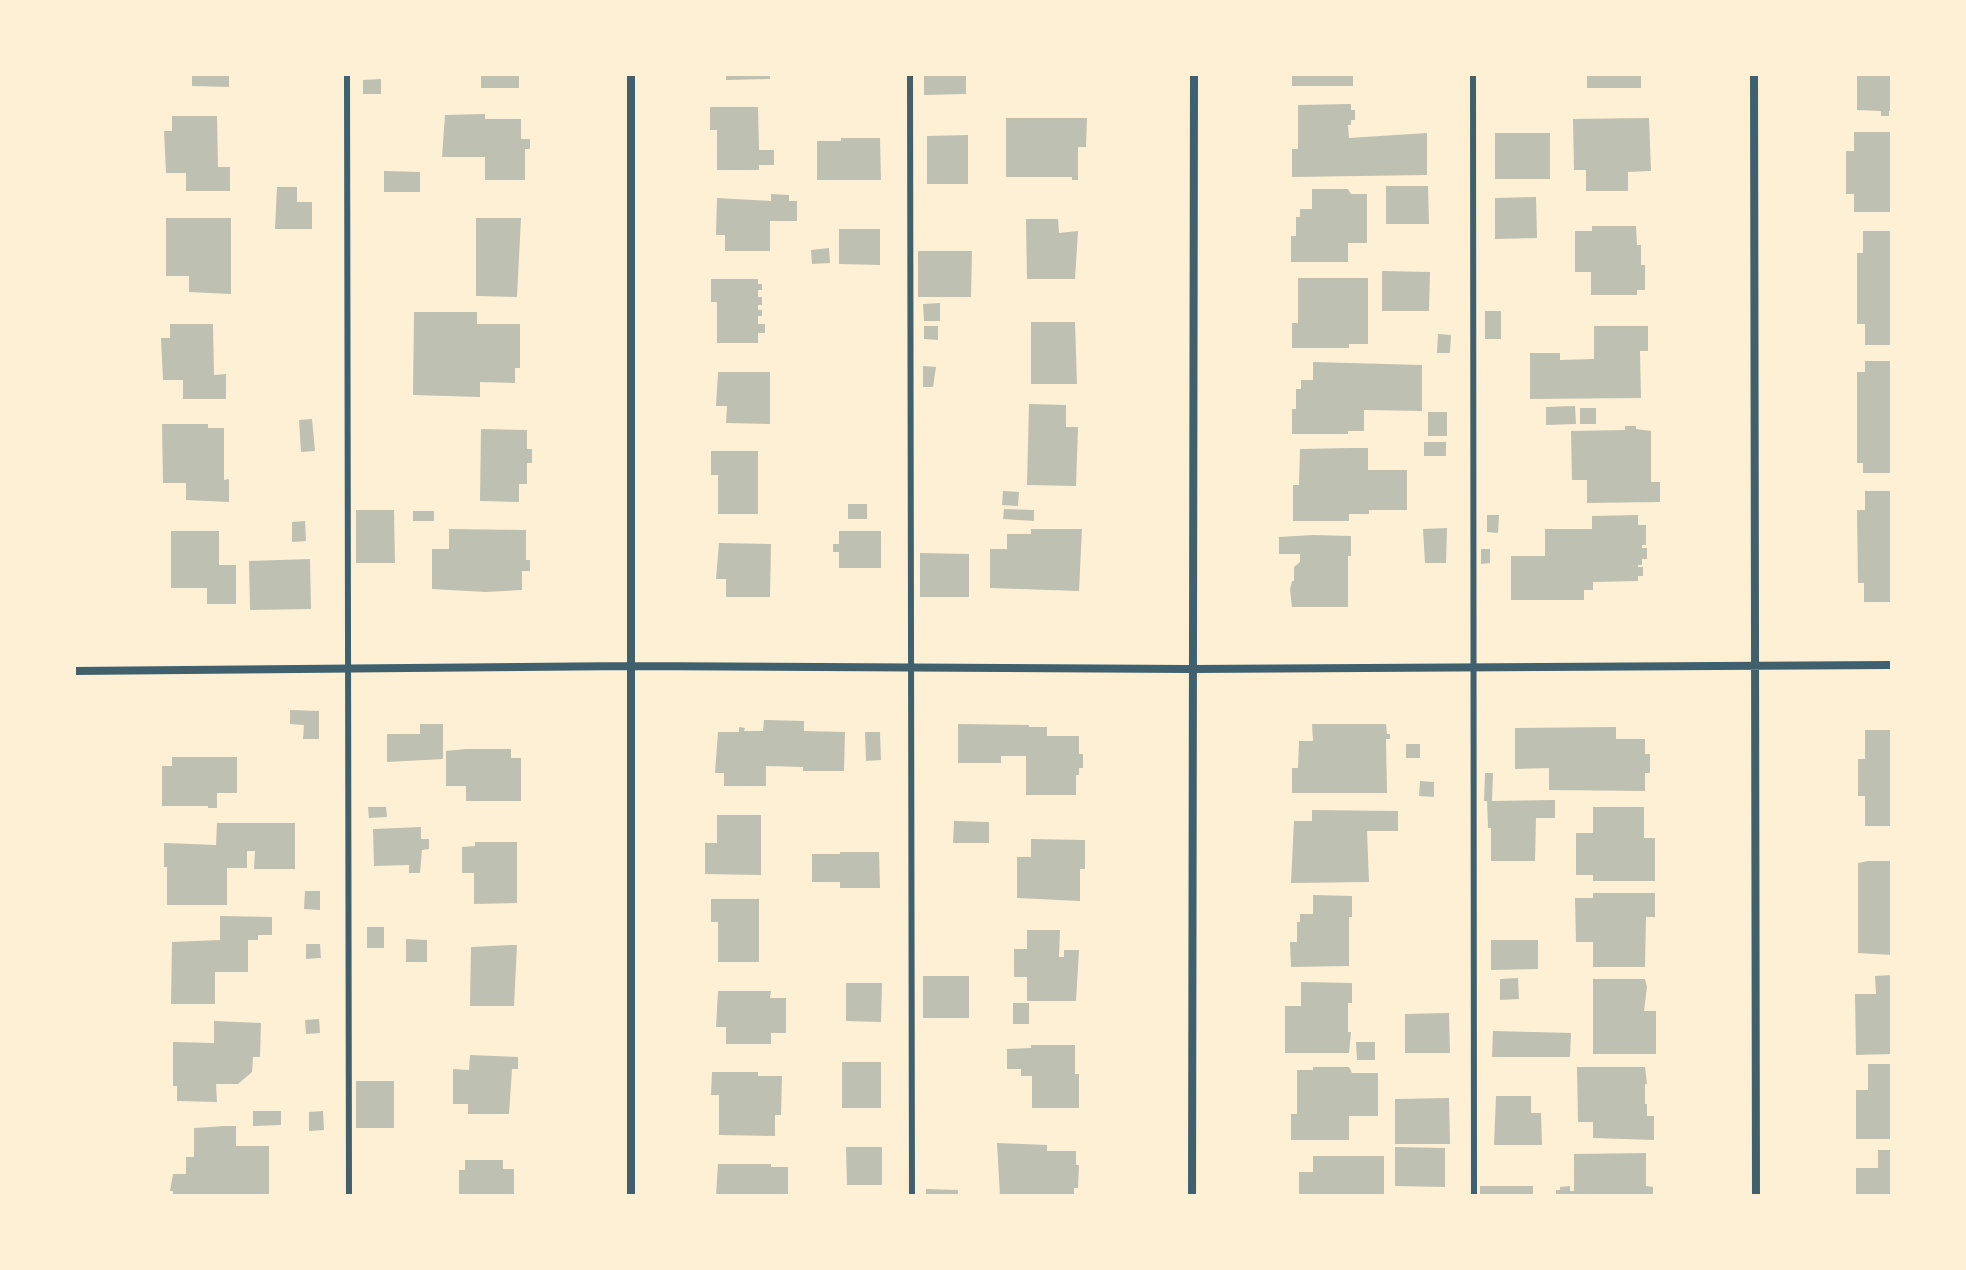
<!DOCTYPE html>
<html>
<head>
<meta charset="utf-8">
<style>
	body { margin:0 }
	#map { position:relative; width:1966px; height:1270px; overflow:hidden; background:#fdf0d5; font-family:Arial,sans-serif }
	canvas { display:block }
	.frame { position:absolute; inset:0; border:76px solid #fdf0d5; pointer-events:none }
</style>
</head>
<body>
<div id="map">
<canvas width="1966" height="1270"></canvas>
<div class="frame"></div>
</div>
<script>
const g = document.querySelector('canvas').getContext('2d');
g.lineJoin = 'round';
function paint(path, color) { g.fillStyle = color; g.fill(path, 'evenodd'); }
function stroke(path, color, width, dash) { g.strokeStyle = color; g.lineWidth = width; g.lineCap = dash ? 'butt' : 'round'; g.setLineDash(dash || []); g.stroke(path); }
const building = new Path2D(`
	M192 74H229V87L192 86Z
	M481 74H519V88H481Z
	M726 74H770V79L726 80Z
	M924 74H966V94L924 95Z
	M1292 74H1353V86H1292Z
	M1587 74H1641V88H1587Z
	M1857 74H1892V111H1889V116H1881V111L1857 110Z
	M381 79V94H363V80Z
	M1351 104V110H1355V120H1351V125H1348L1349 138 1427 133V175L1292 177V149H1298V105Z
	M710 107H758L759 150H774V165H759V170H717V130H710Z
	M485 114V119H521V139H530V149H525V180H485V157H442L445 115Z
	M172 116H217L218 167H230V191H186V173H166L164 131H172Z
	M1006 118H1087L1086 147H1078V180H1072V177H1006Z
	M1649 118 1651 171 1628 172V191H1586V170H1574L1573 119Z
	M1854 132H1892V212H1854V194H1846V151H1854Z
	M1495 133H1550V179H1495Z
	M968 135V184H927V136Z
	M841 138H880L881 180H817V141H841Z
	M384 171 420 172V192H384Z
	M1386 186H1428L1429 224H1386Z
	M277 187H297V202H312V229H275Z
	M1312 189H1348L1351 194H1367V243H1348V262H1291V236H1296V217H1300V209H1312Z
	M771 194 789 195V201H797V221H770V251H725V235H716L717 198 771 201Z
	M1536 197 1537 238 1495 239V198Z
	M166 218H231V294L189 292V276H166Z
	M476 218H521L517 297 476 296Z
	M1026 219H1058L1059 233 1078 231 1075 279H1027Z
	M1592 226H1636L1637 245H1641V265H1645V290H1637V295H1591V272H1575V231H1592Z
	M839 229H880V265L839 264Z
	M1863 231H1892V345H1865V324H1857V253H1863Z
	M829 248 830 263 812 264 811 250Z
	M918 251H972L971 297H918Z
	M1382 271 1430 272 1429 311H1382Z
	M1298 278H1368V344H1349V348H1292V323H1298Z
	M711 279H758V284H762V290H758V297H762V305H758V310H762V316H758V324H765V333H758V343H717V302H711Z
	M940 303V321H924L923 304Z
	M1485 311H1501V339H1485Z
	M414 312H477V324H520V368H515V383L480 382V397L413 395Z
	M1031 322H1075L1077 384H1031Z
	M170 324H213L214 375 226 374V399H183V380H163L161 338H170Z
	M924 326H938V340L924 339Z
	M1594 326H1648V351H1640L1641 398 1530 399V353H1560V360L1594 359Z
	M1438 334 1451 335 1450 353H1437Z
	M1865 361H1892V473H1863V463H1857V372H1865Z
	M1313 362 1422 365V411L1364 410V431H1348V434H1292V409H1296V389H1301V380H1313Z
	M923 366 936 367 933 387H923Z
	M718 372H770V424L726 423 727 406H716Z
	M1029 404 1066 405V427H1078L1076 486 1027 485Z
	M1575 406 1576 424 1546 425V407Z
	M1580 408H1596V424H1580Z
	M1428 412H1447V436H1428Z
	M312 419 315 451 301 452 299 420Z
	M162 424H208V428H224V480L229 479V502L186 500V483H163Z
	M1625 426H1636V429L1651 431V482H1660V502L1587 503V480H1572L1571 431 1625 430Z
	M481 429 527 430V449H532V463H527V484H519V502L480 501Z
	M1424 442H1446V456H1424Z
	M1351 448H1368V470H1407V510H1369V514H1349V521H1293V485H1299L1300 449Z
	M711 451H758V514H718V475H711Z
	M1003 491 1019 492 1018 506 1002 505Z
	M1865 491H1892V602H1864V583H1858L1857 510H1865Z
	M848 504H867V519H848Z
	M1004 509 1034 510V521L1003 519Z
	M356 510H394L395 563H356Z
	M413 511H434V521H413Z
	M1487 515H1499L1498 533 1487 532Z
	M1638 515V525H1646V545H1642V548H1647V559H1642V565H1638V567H1643V576H1638V581L1593 582V590H1584V600H1511V556H1545V529H1592V516Z
	M305 521 306 541 292 542V522Z
	M1447 528 1446 563H1425L1423 529Z
	M449 529 526 530V560H530V571H522V590L486 592 432 589V549H449Z
	M1031 529H1082L1079 591 990 588V549H1007V534H1031Z
	M171 531H219V565H236V604H207V588H171Z
	M839 531H881V568H839V552H833V544H839Z
	M1313 535 1351 536V556H1348V607H1292L1290 590 1292 581H1294V567L1300 562V554H1279V537Z
	M719 543 771 544 770 597H726V579H716Z
	M1481 549H1490V563L1481 564Z
	M920 553 969 554V597H920Z
	M310 559 311 609 250 610 249 561Z
	M290 710 319 711V739H303L304 725 290 724Z
	M764 720 804 721V731L845 732 844 771H803V767L766 766V786H724V773H715L718 732H739V727L745 728 744 731H763Z
	M420 724H443V759L387 762V734H420Z
	M958 724 1029 725V727H1047V736H1079V754H1083V768H1079V775H1076V795H1026V756H1001V763H958Z
	M1312 724H1386L1387 734H1390V739H1386L1387 793H1292V768H1298L1299 741H1313Z
	M1616 727V739H1645V754H1650V773H1645V791L1549 790V768L1515 769V728Z
	M1865 730H1892V826H1865V796H1858V759H1865Z
	M865 732H880L881 760 866 761Z
	M1406 744H1420V758H1406Z
	M466 749H511V758H521V801H466V786H446V751Z
	M172 757H237V793H217V808H208V806H162V766H172Z
	M1485 773H1493L1492 801 1555 800V818H1536L1535 861H1491V828H1488L1487 801H1484Z
	M1420 781 1434 782V797L1419 796Z
	M368 807H386L387 817 369 818Z
	M1593 807H1644V838H1655V881H1593V875H1576V833H1593Z
	M1312 810 1398 811V831H1367L1369 882 1291 883 1294 821H1312Z
	M717 815H761V875L705 874V843H717Z
	M954 821 989 822V843H953Z
	M217 823H295V869H254L255 851H247V868H227V905H167V867H164V843L216 845Z
	M421 827V839H429V849L422 850 420 873H409V865L374 866 373 829Z
	M1031 839 1085 840V869H1080V901L1017 898V857H1031Z
	M475 842H517V903L474 904V873H462V847L475 846Z
	M840 852H879L880 888H840V882H812V854H840Z
	M1868 861H1892V955L1858 953V863Z
	M305 891H320V910L304 909Z
	M1593 893H1655V917H1646L1645 967H1593V942H1576L1575 898H1593Z
	M1313 895 1352 896V917H1349V966L1291 967 1290 942H1297V922H1300V914H1313Z
	M711 899H759V962H718V922H711Z
	M220 916 272 917V935H258V940H248V972H215V1004H171L172 942 220 940Z
	M367 927H384V948H367Z
	M1027 930H1060L1059 957H1064V950H1079L1076 1001H1027V977H1014V949H1027Z
	M406 939 427 940V962H406Z
	M1491 940H1538V969L1491 970Z
	M306 944H320L321 958 306 959Z
	M511 945H517L514 1006H470L471 947Z
	M1892 975V1054L1856 1055 1855 994H1876L1875 976Z
	M923 976H969V1018H923Z
	M1518 978 1519 999 1500 1000V979Z
	M1593 979H1645L1647 987 1644 1011H1656V1054H1593Z
	M1301 982 1352 983V1003H1348V1032H1351L1349 1053H1285V1006H1301Z
	M846 983H882L881 1022 846 1021Z
	M718 991H771L770 998H786V1033H771V1044H726V1027H716Z
	M1013 1003H1029V1024H1013Z
	M1449 1013 1450 1053H1405V1014Z
	M319 1019 320 1033 306 1034 305 1020Z
	M214 1021 261 1023 260 1057H253L252 1072 238 1084H216L217 1102 177 1101V1086H173V1042L214 1043Z
	M1493 1031 1571 1033 1570 1057H1492Z
	M1356 1042H1375V1060H1357Z
	M1031 1045H1075V1074H1079V1108H1032V1076H1021V1069H1007V1049L1031 1048Z
	M470 1055 518 1057V1069H512L509 1114H468V1104H453V1069L469 1070Z
	M842 1062H881V1108H842Z
	M1868 1064H1892V1139H1856V1090H1868Z
	M1313 1067H1349L1352 1073H1378V1116H1349V1140H1291V1114H1297V1070H1313Z
	M1577 1067H1645L1647 1084H1645V1104H1647V1116H1654V1140L1593 1138V1122H1578Z
	M712 1072H758V1076H782L781 1115H775V1136L719 1135V1095H711Z
	M356 1081H394V1128H356Z
	M1496 1096H1531V1113H1541L1542 1145H1494Z
	M1449 1098 1450 1144H1395V1099Z
	M253 1111H281V1125L253 1126Z
	M323 1111 324 1130 309 1131V1112Z
	M226 1126H236V1146H269V1196H173V1191H170L173 1174H186V1157H194V1128Z
	M997 1143 1047 1145V1151H1076V1165H1079L1078 1188H1074V1196H1000Z
	M846 1147H882V1185H847Z
	M1395 1147 1445 1148V1187L1395 1186Z
	M1878 1150H1892V1196H1856V1168H1878Z
	M1646 1153V1186L1653 1187V1196H1556V1190H1560V1187L1570 1186V1191H1574V1154Z
	M1313 1156H1384V1196H1299V1172H1313Z
	M465 1160H503V1169H514V1196H459V1170H465Z
	M718 1164H771V1167H788V1196H716Z
	M1480 1186H1533V1196H1480Z
	M926 1189 958 1190V1196H926Z`);
const service = new Path2D(`
	M347 74 349 1196
	M910 74 912 1196
	M1473 74 1474 1196`);
const minor = new Path2D(`
	M1754 74 1756 1196
	M74 671 631 666 1191 669 1892 665
	M631 1196V74
	M1192 1196 1194 74`);
paint(building, '#bec0b2');
stroke(service, '#3f606c', 6);
stroke(minor, '#3f606c', 8);
</script>
</body>
</html>
